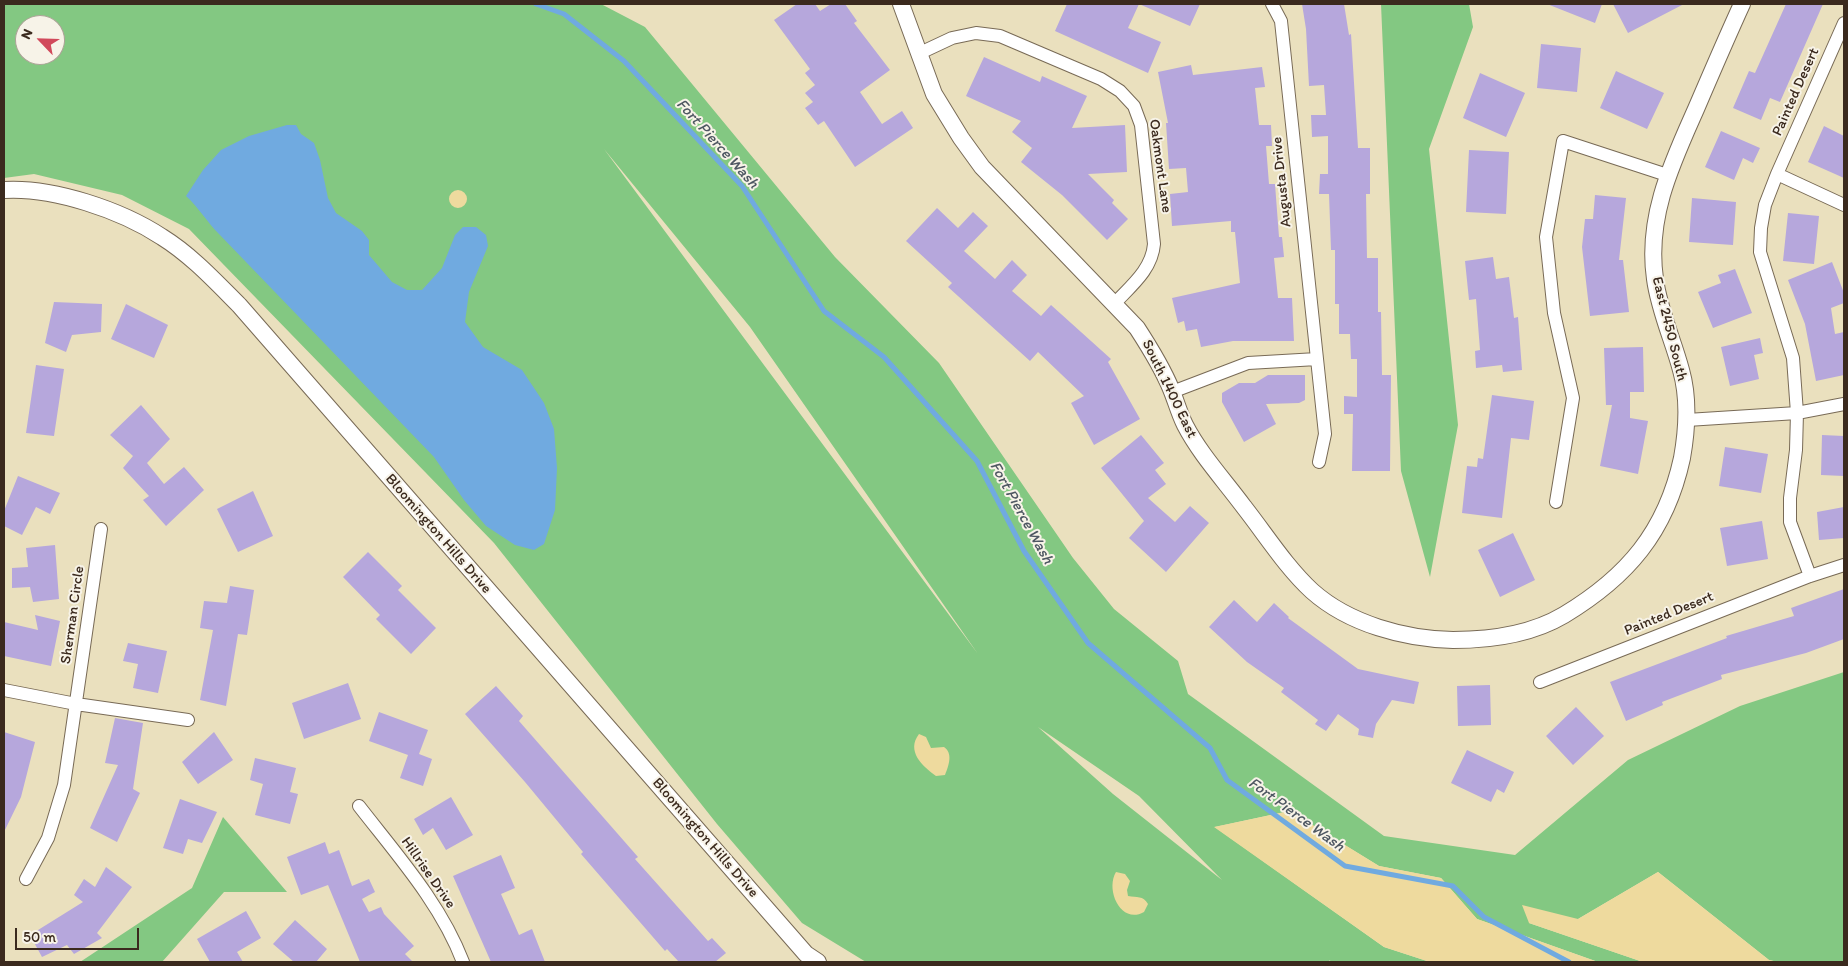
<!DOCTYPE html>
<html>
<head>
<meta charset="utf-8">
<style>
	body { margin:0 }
	#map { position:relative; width:1848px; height:966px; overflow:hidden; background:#eae0be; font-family:Itim,sans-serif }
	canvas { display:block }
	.frame { position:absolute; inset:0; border:5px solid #3b2a1e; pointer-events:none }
	.north { position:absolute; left:15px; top:15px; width:50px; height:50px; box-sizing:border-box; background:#f7f3e8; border:1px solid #aca397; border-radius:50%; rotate:294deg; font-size:14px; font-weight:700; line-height:20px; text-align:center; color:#3b2a1e }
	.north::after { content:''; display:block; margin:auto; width:18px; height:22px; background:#d1495b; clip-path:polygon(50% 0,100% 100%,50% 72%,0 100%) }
	.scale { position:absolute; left:15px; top:928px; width:124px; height:22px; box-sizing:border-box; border:2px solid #3b2a1e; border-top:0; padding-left:6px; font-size:15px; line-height:18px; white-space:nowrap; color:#3b2a1e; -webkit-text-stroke:4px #f7f3e8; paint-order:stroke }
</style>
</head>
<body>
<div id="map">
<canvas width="1848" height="966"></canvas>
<div class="frame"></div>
<div class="north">N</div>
<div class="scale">50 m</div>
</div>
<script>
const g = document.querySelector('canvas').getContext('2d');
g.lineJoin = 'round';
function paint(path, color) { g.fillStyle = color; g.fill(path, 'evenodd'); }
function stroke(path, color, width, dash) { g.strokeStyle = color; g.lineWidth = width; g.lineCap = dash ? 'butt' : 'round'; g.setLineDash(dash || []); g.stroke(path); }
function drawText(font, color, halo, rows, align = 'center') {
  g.font = font + ' Itim,sans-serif'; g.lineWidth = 4; g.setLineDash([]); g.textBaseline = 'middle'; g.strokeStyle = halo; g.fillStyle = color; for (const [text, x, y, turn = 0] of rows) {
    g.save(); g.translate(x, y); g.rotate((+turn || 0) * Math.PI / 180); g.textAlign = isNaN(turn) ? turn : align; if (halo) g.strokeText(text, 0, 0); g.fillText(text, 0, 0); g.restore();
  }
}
const green = new Path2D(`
	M4 4H601L645 27 835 257 939 363 1073 558 1114 609 1178 661 1188 694 1384 836 1515 855 1628 760 1740 706 1844 672V962H1778L1769 960 1658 872 1578 919 1529 923 1643 962H1598L1477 919 1441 878 1379 866 1289 811 1215 827 1384 947 1430 962H1332L1329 960 1330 962H866L802 923 717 824 494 543 189 229 122 195 34 174 4 178ZM25 25H55V55H25ZM604 149 750 327 978 654ZM1038 727 1139 796 1222 880 1113 794Z
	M1381 4H1469L1473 27 1429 149 1458 425 1430 577 1401 471Z
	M223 817 287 892H224L162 962H80L192 888Z`);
const sand = new Path2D(`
	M449 199a9 9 0 1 1 18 0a9 9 0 1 1-18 0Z
	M919 734 926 737 931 748 944 747C953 753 949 765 945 775L936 776C922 766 906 751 919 734Z
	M1290 811 1379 866 1441 878 1477 919 1598 962H1430L1384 947 1214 827Z
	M1116 872 1125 874 1130 881 1127 890 1128 896C1137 898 1143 895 1148 904L1144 912C1121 925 1105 890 1116 872Z
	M1658 872 1769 960 1778 962H1643L1529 923 1522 905 1578 919Z`);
const water = new Path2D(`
	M287 125H296L301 134 314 143 320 160 328 198 336 213 362 231 369 240V255L392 282 407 290H422L442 268 455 235 463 227H476L486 235 488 246 469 292 465 322 483 347 522 370 544 403 554 429 557 468 555 510 544 544 534 550 515 545 486 526 464 500 434 457 219 234C207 222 199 208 186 196L203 170 221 150 249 136Z`);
const stream = new Path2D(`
	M536 4 564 14 624 61 742 186 824 311 884 357 977 461 1024 551 1088 643 1210 748 1227 780 1345 866 1453 886 1484 917 1569 962`);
const building = new Path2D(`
	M797 4H815L820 11 831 4H845L857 21 854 23 890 70 860 92 882 124 902 111 913 128 855 167 824 121 818 125 805 108 813 102 805 93 815 85 805 73 810 69 774 20Z
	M1067 4H1139L1128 28 1161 42 1148 73 1055 31Z
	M1139 4H1200L1190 26Z
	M1302 4H1344L1349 35 1351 34 1358 148H1370V194H1366L1367 258H1378V312H1381L1382 375H1391L1390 471H1352L1353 414H1344V396L1357 397V359H1351L1350 334H1339V304H1335V250H1331L1329 194H1319L1320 174H1328V136L1312 137 1311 115H1326L1324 85 1309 86 1306 29Z
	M1547 4H1602L1595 23Z
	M1613 4H1684L1628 33Z
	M1786 4H1823L1780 102 1770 98 1761 120 1733 108 1749 71 1755 73Z
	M1541 44 1581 48 1577 92 1537 88Z
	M984 57 1040 82 1042 76 1087 96 1072 128 1125 125 1127 172 1088 174 1114 200 1112 203 1128 219 1107 240 1062 195 1021 162 1032 148 1012 132 1021 121 966 96Z
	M1191 65 1193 75 1262 67 1265 87 1255 88 1259 125H1271L1272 146H1266L1269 184H1275L1279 237H1282L1284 257 1274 258 1278 298H1292L1294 341H1233L1201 347 1197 329 1186 331 1184 321 1178 323 1172 298 1240 283 1235 232H1231V221L1172 226 1170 194 1188 192 1186 168 1169 169 1166 123H1168L1158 72Z
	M1616 71 1664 93 1647 129 1600 108Z
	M1480 73 1525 93 1506 137 1463 118Z
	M1824 126 1844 136V178L1808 162Z
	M1721 131 1760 148 1753 163 1743 158 1734 180 1705 167Z
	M1469 150 1509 152 1506 214 1466 212Z
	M1595 195 1626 198 1619 260H1623L1629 312 1590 316 1582 247 1585 219H1593Z
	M1692 198 1736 202 1733 245 1689 242Z
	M937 208 958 228 973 212 988 226 964 251 995 279 1012 260 1027 275 1012 291 1041 316 1051 305 1111 359 1108 362 1140 419 1094 445 1071 403 1084 396 1038 352 1030 361 948 287 952 283 906 241Z
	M1788 213 1819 216 1814 264 1783 261Z
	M1493 257 1496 279 1509 277 1514 318 1518 317 1522 370 1503 372 1502 365 1476 368 1475 351 1480 350 1476 299 1469 300 1465 261Z
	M1832 262 1844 293V303L1831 308 1835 334 1844 332V375L1816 381 1805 324 1788 280Z
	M1735 269 1752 313 1713 328 1698 292 1721 283 1718 275Z
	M54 302 102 304 101 332 72 335 66 352 45 343Z
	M126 304 168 325 154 358 111 339Z
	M1760 338 1763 353 1754 355 1759 379 1730 386 1721 347Z
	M1643 347 1644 392H1630V418L1648 421 1638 474 1600 466 1612 405H1606L1604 348Z
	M36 365 64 369 54 436 26 433Z
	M1268 375H1305V400L1299 403 1266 404 1276 424 1244 442 1222 402V393L1239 383H1255Z
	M1492 395 1534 401 1529 440 1511 438 1502 518 1462 513 1467 466 1477 467 1478 458 1483 459Z
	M141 405 170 439 147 463 164 484 184 467 204 490 166 526 143 500 149 496 123 468 133 456 110 435Z
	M1141 435 1164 463 1155 470 1166 484 1148 498 1175 522 1190 506 1209 523 1166 572 1129 538 1144 521 1101 468Z
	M1822 435 1844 436V476L1821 475Z
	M1725 447 1768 454 1761 493 1719 486Z
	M18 476 60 493 50 514 36 507 22 535 4 526V511Z
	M253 491 273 536 238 552 217 509Z
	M1844 507V538L1819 540 1817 512Z
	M1762 521 1768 559 1727 566 1720 528Z
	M1513 533 1535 580 1500 597 1478 550Z
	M55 545 59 599 33 602 30 587 12 588V568L28 567 26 548Z
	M368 552 402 586 398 590 436 628 411 654 376 619 380 615 343 577Z
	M230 586 254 590 247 635 238 634 226 706 200 700 213 630 200 628 204 601 227 603Z
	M1844 589V639L1806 653 1721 675 1722 679 1662 702 1663 705 1626 721 1610 682 1727 638 1726 636 1794 616 1791 608Z
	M1234 600 1257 622 1274 603 1289 617 1288 618 1358 669 1419 682 1414 704 1392 700 1376 724 1373 738 1358 735 1359 729 1338 714 1326 731 1315 724 1318 720 1281 692 1284 688 1247 662 1209 627Z
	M35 615 60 621 51 666 4 656V622L38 630Z
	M128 643 167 651 158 693 133 688 138 664 123 661Z
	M348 683 361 719 304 739 292 703Z
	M1490 685 1491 725 1458 726 1457 686Z
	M496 686 523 716 519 721 638 857 635 859 708 941 712 938 726 953 715 962H679L667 949 665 951 581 854 583 852 525 782 465 714Z
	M1576 707 1604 736 1573 765 1546 736Z
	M379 712 428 730 419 754 432 759 423 786 400 778 408 755 369 741Z
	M115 718 143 723 133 789 140 793 117 842 90 828 118 765 105 763Z
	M4 732 35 742 21 797 4 832Z
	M214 732 233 760 198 784 182 762Z
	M1467 750 1514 772 1504 793 1497 789 1491 802 1451 783Z
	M255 758 296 768 290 792 298 794 290 824 255 815 263 784 250 780Z
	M451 797 473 835 446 850 433 828 423 835 414 819Z
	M180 799 217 812 202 843 188 839 183 854 163 848Z
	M325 842 329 854 339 850 352 886 369 879 375 892 362 899 369 912 381 907 384 914 414 946 405 954 413 962H360L328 885 301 895 287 857Z
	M501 855 515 888 501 894 519 935 532 929 545 962H491L453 876Z
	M106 867 132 887 97 933 102 938 74 954 67 945 42 957 30 935 83 902 74 895 84 879 95 887Z
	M246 911 261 938 237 952 243 962H210L197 939Z
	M295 920 327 949 316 962H294L273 944Z`);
const minor = new Path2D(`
	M1272 4 1281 21 1325 434 1319 462
	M920 53 952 38 976 33 1000 36 1101 79 1120 91 1134 106 1141 125 1154 244C1152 269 1132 285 1115 303
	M1777 174 1844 205
	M1172 392 1248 363 1317 359
	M1687 420 1797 413 1844 404
	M1556 502 1573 398 1554 313 1546 237 1563 141 1667 175
	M1810 576 1790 522V498L1796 450 1797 413 1793 358 1760 252 1761 228 1765 205 1777 174 1844 23
	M1540 682 1810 576 1844 565
	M4 690 76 704 188 720
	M359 806C397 855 441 904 463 962
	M26 879 48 838 64 785 101 529`);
const tertiary = new Path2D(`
	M901 4 934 94 961 138 982 167 1137 328C1150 348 1162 367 1171 389 1176 401 1179 413 1185 425 1200 454 1224 480 1244 507 1266 535 1286 567 1312 591 1349 624 1405 639 1453 640 1490 640 1532 634 1564 615 1627 577 1666 532 1682 458 1687 430 1689 398 1681 370 1673 340 1659 310 1655 279 1646 217 1672 163 1696 109 1711 74 1726 39 1742 4
	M4 190C53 187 121 210 162 237 191 255 215 281 239 305L806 954 818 962`);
const streetNames = [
	["Painted Desert",1796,92,-66],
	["Oakmont Lane",1160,166,82],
	["Augusta Drive",1282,182,-96],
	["East 2450 South",1669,329,76],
	["South 1400 East",1169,389,64],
	["Bloomington Hills Drive",438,534,49],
	["Painted Desert",1669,614,-22],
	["Sherman Circle",73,615,-82],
	["Bloomington Hills Drive",705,838,49],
	["Hillrise Drive",428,873,55]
];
const waterNames = [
	["Fort Pierce Wash",717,144,48],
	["Fort Pierce Wash",1021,513,61],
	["Fort Pierce Wash",1296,815,36]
];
paint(green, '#83c882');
paint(sand, '#eeda9e');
paint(water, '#70aae0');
stroke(stream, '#70aae0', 5);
paint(building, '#b6a7dc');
stroke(minor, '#786a56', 14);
stroke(tertiary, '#786a56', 18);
stroke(minor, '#fff', 12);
stroke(tertiary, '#fff', 16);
drawText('15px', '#3b2a1e', '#f7f3e8', streetNames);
drawText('italic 16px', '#4e5762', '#f7f3e8', waterNames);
</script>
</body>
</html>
